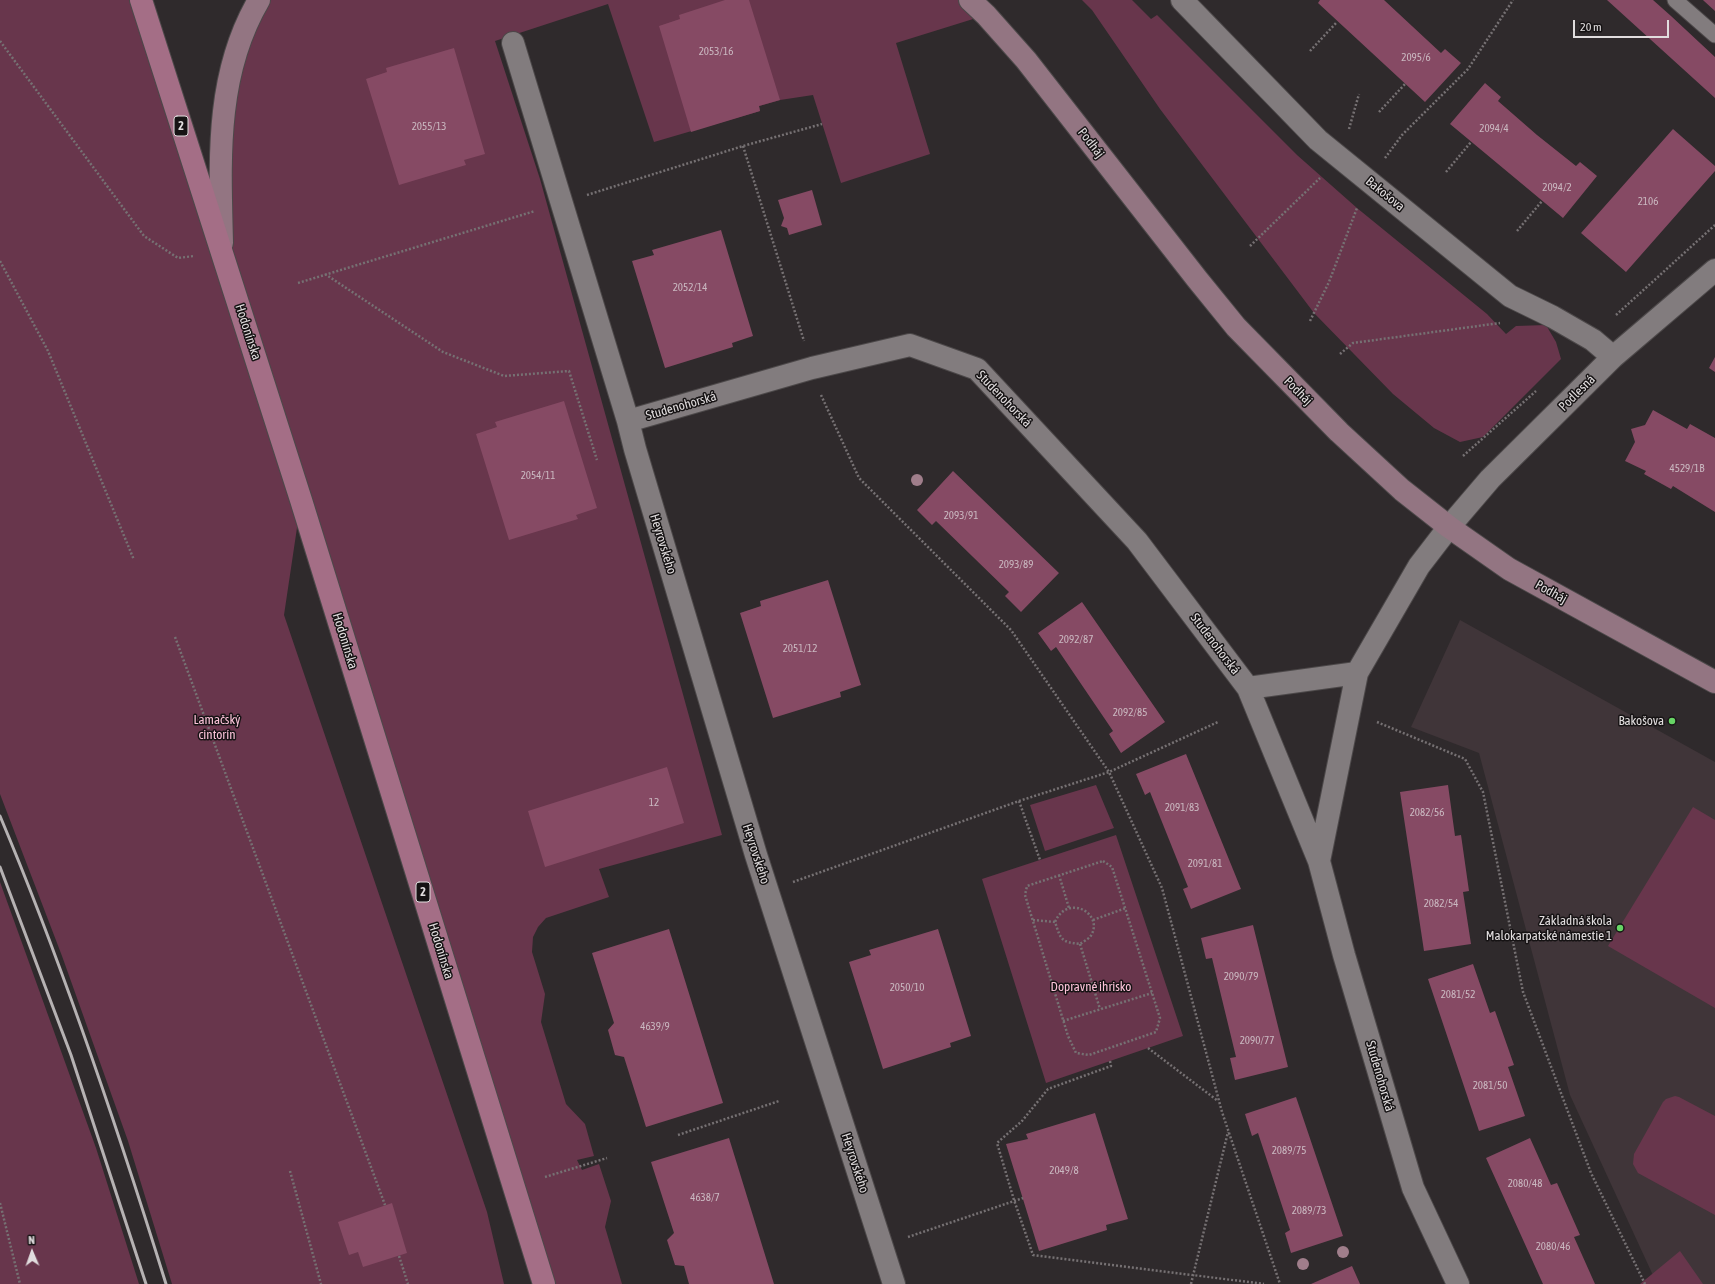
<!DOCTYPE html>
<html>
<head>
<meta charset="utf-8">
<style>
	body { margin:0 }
	#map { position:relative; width:1715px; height:1284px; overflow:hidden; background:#2f2a2c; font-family:"Asap Condensed",sans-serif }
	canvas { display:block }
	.north { position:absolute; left:12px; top:1232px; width:40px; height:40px; -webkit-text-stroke:3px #161314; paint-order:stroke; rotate:358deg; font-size:11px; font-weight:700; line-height:16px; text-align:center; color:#e1ddde }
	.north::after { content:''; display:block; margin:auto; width:14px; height:18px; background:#e1ddde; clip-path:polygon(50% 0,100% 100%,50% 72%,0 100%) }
	.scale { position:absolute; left:1573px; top:20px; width:96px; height:18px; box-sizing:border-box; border:2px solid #e1ddde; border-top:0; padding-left:5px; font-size:12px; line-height:14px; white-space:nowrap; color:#e1ddde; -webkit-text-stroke:3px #161314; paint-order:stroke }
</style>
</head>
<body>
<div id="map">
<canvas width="1715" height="1284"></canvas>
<div class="north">N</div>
<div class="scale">20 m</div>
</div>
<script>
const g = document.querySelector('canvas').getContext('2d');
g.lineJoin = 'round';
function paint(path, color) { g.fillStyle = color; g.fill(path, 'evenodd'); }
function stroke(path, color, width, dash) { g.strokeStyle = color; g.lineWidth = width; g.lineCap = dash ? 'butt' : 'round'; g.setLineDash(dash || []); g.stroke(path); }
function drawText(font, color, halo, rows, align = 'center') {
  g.font = font + ' "Asap Condensed",sans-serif'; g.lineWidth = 3; g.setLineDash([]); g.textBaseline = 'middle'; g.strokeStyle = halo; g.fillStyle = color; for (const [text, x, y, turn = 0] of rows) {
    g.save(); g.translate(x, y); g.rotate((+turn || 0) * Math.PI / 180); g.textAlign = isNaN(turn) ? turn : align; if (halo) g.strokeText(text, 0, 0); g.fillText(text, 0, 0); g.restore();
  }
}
const built = new Path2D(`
	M1460 620 1715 762V1284H1657L1570 1095 1479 753 1411 727Z`);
const green = new Path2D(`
	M0 0H141L221 251 222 123 261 0H970L986 15 896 43 930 154 841 183 813 95 780 100 759 106 760 111 654 142 608 4 495 41 540 179 722 835 599 869 609 897 546 918 538 927 533 937 532 952 545 994 541 1022 566 1104 585 1124 594 1156 577 1160 582 1170 599 1164 611 1201 605 1227 622 1284H544L301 501 284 615 487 1212 504 1284H172L128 1141 62 956 0 794Z
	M1082 0H1132L1151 19 1157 15 1297 155 1357 208 1487 314 1506 334 1516 326 1546 325 1556 342 1561 359 1483 437 1460 442 1434 428 1393 394 1314 313 1160 109 1092 10Z
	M1096 785 1114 828 1045 851 1030 805Z
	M1693 807 1715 820V1008L1608 946Z
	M1116 835 1183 1036 1046 1083 982 879Z
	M0 882 96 1148 139 1284H0Z
	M1675 1096 1679 1097 1715 1116V1215L1638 1173 1633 1164 1634 1154 1663 1102 1666 1099Z
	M1680 1251 1703 1284H1640Z`);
const building = new Path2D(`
	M725 0H749L780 100 759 106 760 111 691 132 659 26 680 19 679 15Z
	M1320 0H1384L1441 53 1445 49 1461 63 1425 102 1318 3Z
	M1607 0H1653L1671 16 1715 57V98Z
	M1703 0H1715V11L1704 1Z
	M454 48 485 154 464 160 466 165 399 185 366 79 387 72 386 68Z
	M1485 83 1501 97 1498 101 1537 135 1576 166 1580 162 1597 176 1563 218 1450 124Z
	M1673 129 1715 166V171L1626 272 1581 233Z
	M812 190 822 225 789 235 787 228 781 226 784 218 778 200Z
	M721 230 753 336 732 343 733 347 665 368 632 261 654 255 652 250Z
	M1715 357V372L1709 368Z
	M564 401 597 508 576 515 578 519 509 540 476 434 497 427 495 422Z
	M1653 410 1687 429 1690 424 1715 438V512L1673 486 1671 489 1644 474 1646 471 1625 461 1635 442 1631 429 1645 425Z
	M953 471 1059 573 1021 612 1005 596 1009 592 936 521 932 525 917 510Z
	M828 580 861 685 840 692 841 697 773 718 740 613 761 606 760 601Z
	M1082 602 1165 722 1121 753 1109 734 1113 731 1056 647 1051 651 1038 633Z
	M1186 754 1241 889 1191 909 1183 889 1188 887 1150 792 1145 795 1136 774Z
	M667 767 684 823 545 867 528 811Z
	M1448 785 1455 836 1461 835 1469 891 1463 892 1471 944 1424 951 1400 792Z
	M1253 925 1288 1067 1235 1080 1230 1058 1236 1057 1212 958 1206 959 1201 938Z
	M669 929 723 1103 646 1127 624 1057 615 1055 608 1030 614 1023 592 953Z
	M938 929 971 1036 950 1043 951 1047 883 1069 849 962 871 955 869 950Z
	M1473 964 1490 1013 1495 1011 1514 1065 1508 1067 1525 1116 1479 1131 1428 979Z
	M1296 1097 1343 1236 1291 1253 1285 1233 1290 1230 1258 1133 1252 1136 1245 1114Z
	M1095 1113 1128 1219 1106 1225 1107 1230 1039 1251 1006 1144 1028 1139 1026 1134Z
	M729 1138 774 1284H689L684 1266 675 1265 667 1240 674 1233 651 1162Z
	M1530 1138 1551 1185 1557 1183 1580 1235 1574 1237 1595 1284H1543L1486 1158Z
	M392 1203 407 1253 363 1267 358 1252 349 1255 338 1222Z
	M1352 1266 1360 1284H1311Z`);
const path = new Path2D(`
	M0 41 144 236 178 258 194 256
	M1310 51 1337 22
	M1379 112 1405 84
	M1349 129 1359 94
	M743 146 804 341
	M1385 158 1402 135 1468 69 1513 0
	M1446 172 1471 142
	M587 195 743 146 822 124
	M1517 231 1542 201
	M1250 246 1320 178
	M0 261 48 351 134 560
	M325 274 443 352 504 376 569 371 597 460
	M298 283 535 211
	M1616 315 1715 225
	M1310 321 1329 282 1357 208
	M1340 354 1353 343 1500 323
	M821 395 859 478 1011 630 1109 772 1162 888 1222 1112 1280 1284
	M1463 456 1536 391
	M175 637 385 1205
	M1377 722 1465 759 1483 792 1523 992 1591 1173 1645 1284
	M1019 801 1040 860
	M1103 861 1112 867 1160 1018 1156 1032 1089 1055 1076 1053 1068 1036 1025 895 1027 886Z
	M1059 875 1069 908
	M793 882 1019 801 1109 772 1218 722
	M1033 920 1055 922C1061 940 1061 942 1080 944 1083 942 1088 939 1090 937 1106 915 1068 892 1055 922
	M1093 920 1126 908
	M1080 944 1100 1009
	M1063 1021 1152 993
	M1148 1048 1218 1101
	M1110 1061 1111 1066 1048 1089 1022 1121 997 1143 1014 1200 1033 1255 1264 1284
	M678 1135 779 1101
	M290 1171 321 1284
	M545 1177 607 1158
	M0 1203 20 1284
	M908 1237 1023 1198
	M399 1256 408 1284
	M1191 1284 1228 1132`);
const lane = new Path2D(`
	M1675 0 1715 35`);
const street = new Path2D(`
	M1182 0 1318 140 1510 296 1553 317 1593 340 1613 357
	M513 43 628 421 635 449 756 855 894 1284
	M628 421 812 368 910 345 977 369 1137 541 1248 688 1319 861 1344 955 1413 1188 1458 1284
	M1248 688 1357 673 1419 566 1449 527 1490 479 1613 357 1715 270
	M1319 861 1357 673`);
const secondary = new Path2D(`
	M970 0 986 15 1026 60 1197 279 1236 327 1339 432 1402 490 1449 527 1509 569 1715 682
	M222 243C220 160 215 75 259 0`);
const primary = new Path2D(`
	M141 0 301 500 544 1284`);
const rail = new Path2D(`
	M0 816C64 968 117 1126 166 1284
	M0 867 71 1055 146 1284`);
const trees = [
	[917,480],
	[1343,1252],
	[1303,1264]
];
const markers = [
	[1672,721,4,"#67d465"],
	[1620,928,4,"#67d465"]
];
const numberNames = [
	["2053/16",716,52],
	["2095/6",1416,58],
	["2055/13",429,127],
	["2094/4",1494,129],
	["2094/2",1557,188],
	["2106",1648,202],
	["2052/14",690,288],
	["4529/1B",1687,469],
	["2054/11",538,476],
	["2093/91",961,516],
	["2093/89",1016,565],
	["2092/87",1076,640],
	["2051/12",800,649],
	["2092/85",1130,713],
	["12",654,803],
	["2091/83",1182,808],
	["2082/56",1427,813],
	["2091/81",1205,864],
	["2082/54",1441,904],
	["2090/79",1241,977],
	["2050/10",907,988],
	["2081/52",1458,995],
	["4639/9",655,1027],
	["2090/77",1257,1041],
	["2081/50",1490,1086],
	["2089/75",1289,1151],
	["2049/8",1064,1171],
	["2080/48",1525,1184],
	["4638/7",705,1198],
	["2089/73",1309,1211],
	["2080/46",1553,1247]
];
const shields = [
	[181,126,14],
	[423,892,14]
];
const shieldNames = [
	["2",181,126],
	["2",423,892]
];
const streetNames = [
	["Podháj",1091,143,52],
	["Bakošova",1385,194,39],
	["Hodonínska",248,332,72],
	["Podháj",1298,391,45],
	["Podlesná",1577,393,-45],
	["Studenohorská",1004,399,46],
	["Studenohorská",681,406,-16],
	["Heyrovského",663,544,73],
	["Podháj",1551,592,29],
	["Hodonínska",345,641,73],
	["Studenohorská",1215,644,53],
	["Heyrovského",756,854,72],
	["Hodonínska",441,951,73],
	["Studenohorská",1380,1076,74],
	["Heyrovského",855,1163,72]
];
const parkNames = [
	["Lamačský",217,720],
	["cintorín",217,735],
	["Dopravné ihrisko",1091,987]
];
const poiNames = [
	["Bakošova",1664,721],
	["Základná škola",1612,921],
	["Malokarpatské námestie 1",1612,936]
];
paint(built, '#403539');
paint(green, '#68364c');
paint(building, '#864a64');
stroke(lane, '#4c4849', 17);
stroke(street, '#4c4849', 24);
stroke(secondary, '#4c4849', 24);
stroke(primary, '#4c4849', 24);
stroke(path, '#767173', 2.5, [2, 2]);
stroke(lane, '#827c7e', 15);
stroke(street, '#827c7e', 22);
stroke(secondary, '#937582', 22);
stroke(primary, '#a46e86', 22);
stroke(rail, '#b6b2b3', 3);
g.fillStyle = '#a07e8b';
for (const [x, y] of trees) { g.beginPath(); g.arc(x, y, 6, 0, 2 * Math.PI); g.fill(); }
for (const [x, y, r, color] of markers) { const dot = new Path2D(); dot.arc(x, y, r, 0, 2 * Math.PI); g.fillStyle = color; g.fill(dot); stroke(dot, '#161314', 1.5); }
drawText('11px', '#cab8c0', null, numberNames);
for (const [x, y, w] of shields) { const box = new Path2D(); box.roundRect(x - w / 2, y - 10, w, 20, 3); g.fillStyle = '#161314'; g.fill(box); stroke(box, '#e1ddde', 1); }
drawText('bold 12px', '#e1ddde', null, shieldNames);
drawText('13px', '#e1ddde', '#161314', streetNames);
drawText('13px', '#fcc3d9', '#161314', parkNames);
drawText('13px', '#e1ddde', '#161314', poiNames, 'right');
</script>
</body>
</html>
